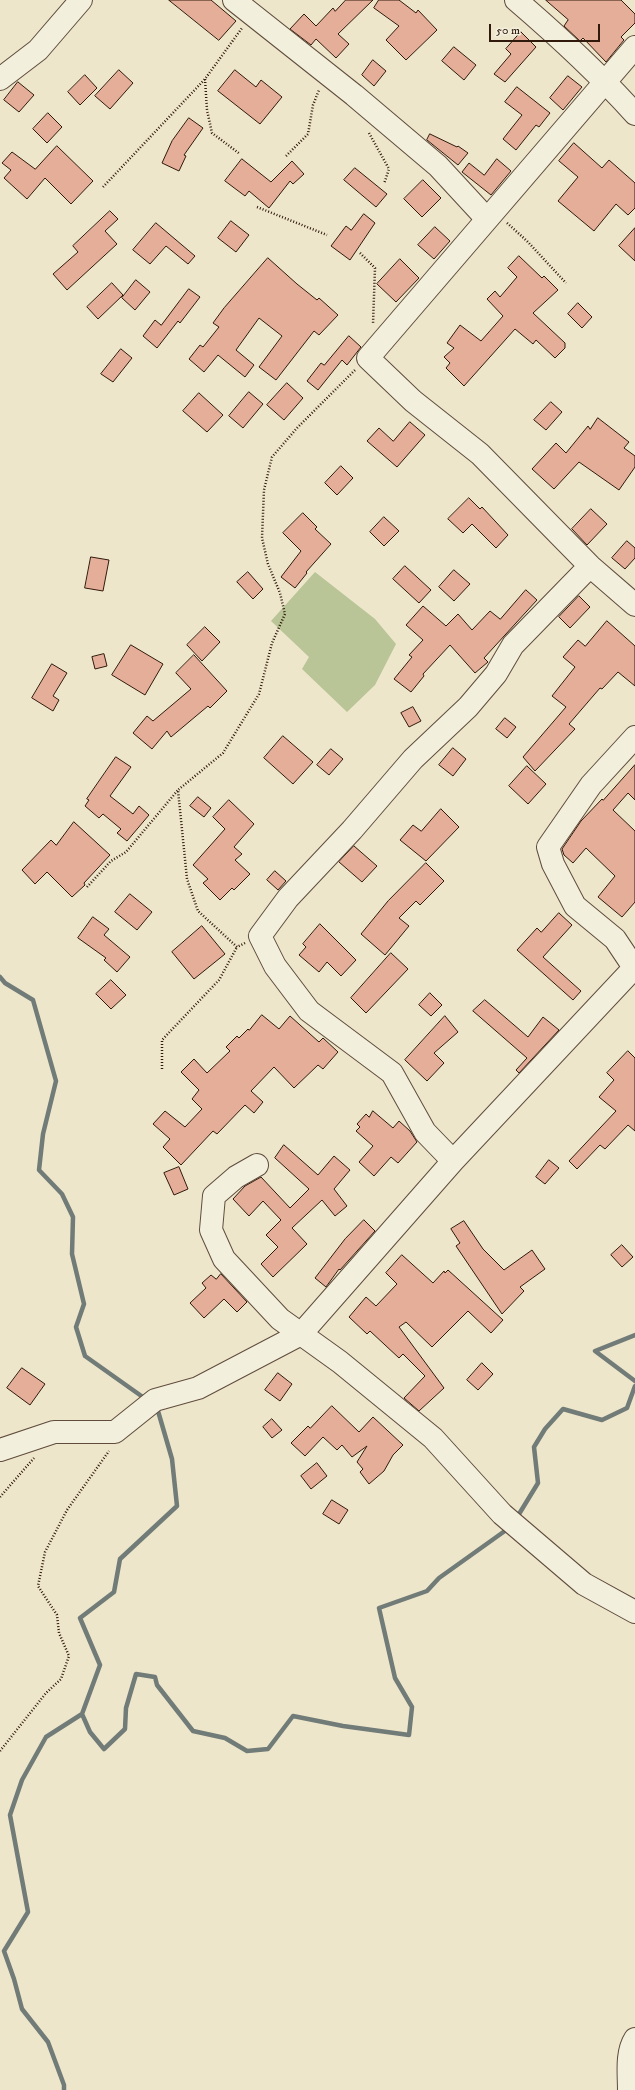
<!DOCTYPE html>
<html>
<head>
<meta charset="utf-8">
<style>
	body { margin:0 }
	#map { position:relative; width:635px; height:2090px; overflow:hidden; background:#ede6cb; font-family:"IM FELL DW Pica",serif }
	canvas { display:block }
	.scale { position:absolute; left:489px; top:24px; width:111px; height:18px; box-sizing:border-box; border:2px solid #31190c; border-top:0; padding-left:5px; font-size:12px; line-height:14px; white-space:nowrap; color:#31190c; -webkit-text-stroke:3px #f3efdd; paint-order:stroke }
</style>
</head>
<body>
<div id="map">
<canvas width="635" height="2090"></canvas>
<div class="scale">50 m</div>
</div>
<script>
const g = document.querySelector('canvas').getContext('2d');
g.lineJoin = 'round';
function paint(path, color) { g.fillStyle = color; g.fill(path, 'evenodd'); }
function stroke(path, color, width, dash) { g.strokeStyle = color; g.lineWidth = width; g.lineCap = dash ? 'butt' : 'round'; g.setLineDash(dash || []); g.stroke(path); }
const green = new Path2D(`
	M315 572 375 619 396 644 375 685 347 712 302 669 309 657 271 621Z`);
const stream = new Path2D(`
	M0 977 5 983 33 1000 56 1081 43 1134 39 1170 62 1194 73 1217 72 1254 84 1304 76 1327 85 1356 147 1400
	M635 1335 595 1351 635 1381
	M516 1519 538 1483 534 1447 545 1429 563 1409 602 1420 627 1408 635 1386
	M82 1714 90 1732 104 1749 125 1729 126 1708 136 1674 155 1677 157 1685 193 1731 225 1738 247 1751 268 1749 293 1716 343 1726 409 1735 412 1707 395 1678 379 1608 427 1591 439 1578 509 1528
	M64 2090V2085L48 2042 22 2009 14 1979 4 1951 28 1912 10 1815 22 1780 46 1737 82 1714 100 1665 80 1618 114 1592 120 1559 177 1506 172 1459 158 1411 155 1408`);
const building = new Path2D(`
	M169 0H211L236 21 219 40Z
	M346 0H373L338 34 349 44 336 58 316 39 311 45 290 29 304 14 316 26 333 8 335 11Z
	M379 0H399L416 13 418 10 437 30 406 60 386 40 399 26 374 8Z
	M546 0H621L635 14V23L621 37 624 40 606 62 583 38 580 41 564 26 568 20Z
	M521 32 536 47 505 82 494 74 511 54 506 49Z
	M454 47 476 65 464 80 442 61Z
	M373 60 386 71 374 86 362 75Z
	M119 70 133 83 110 109 95 96Z
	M235 70 256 87 261 80 282 97 260 124 218 91Z
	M85 75 97 88 80 105 68 92Z
	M568 76 582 87 563 110 550 98Z
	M18 82 34 95 19 112 4 100Z
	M517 87 550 113 539 127 536 125 516 150 503 139 522 115 505 102Z
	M48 113 62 127 47 143 33 129Z
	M189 118 203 128 184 155 186 156 179 171 162 163 172 141Z
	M430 134 457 147 458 146 468 153 458 165 427 140Z
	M574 143 602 168 609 160 635 183V208L628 215 616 204 594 231 558 201 578 177 559 161Z
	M57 146 93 181 71 204 45 178 27 199 4 178 11 170 2 163 12 152 35 169Z
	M242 159 271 182 292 161 304 174 293 184 290 181 269 208 249 191 245 196 225 181Z
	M497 159 511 171 491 195 462 172 469 163 484 175Z
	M355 168 387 194 376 207 344 180Z
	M423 180 441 198 422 217 404 199Z
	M110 211 118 219 105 231 117 244 67 290 53 274 78 252 73 246Z
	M364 214 375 223 350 260 331 246 346 226 351 230Z
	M231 221 249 235 236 252 218 238Z
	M156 223 195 256 188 264 166 246 150 264 133 250Z
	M435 227 450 241 434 259 418 245Z
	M635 228V261L619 246Z
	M519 256 542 278 544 276 558 290 533 313 565 343V348L555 358 536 340 533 344 515 329 464 386 446 368 450 363 444 357 454 348 447 343 460 325 481 341 503 316 487 299 495 291 500 297 517 277 508 268Z
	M268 258 297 284 317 300 319 298 338 315 319 335 314 331 276 380 259 367 282 336 259 318 236 350 254 365 245 377 218 355 204 372 189 359 200 345 203 347 219 327 213 323 224 308Z
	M400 259 419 278 396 302 377 284Z
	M136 280 150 292 135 310 122 298Z
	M112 283 123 295 98 319 87 307Z
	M189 289 200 297 180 323 178 321 157 348 143 336 155 320 161 325Z
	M578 303 592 317 582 328 568 314Z
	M349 336 361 347 347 365 342 360 318 390 307 381 321 363 324 365Z
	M121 349 132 358 113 382 101 374Z
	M287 383 303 398 284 420 267 405Z
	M249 392 263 404 243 428 229 416Z
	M199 393 223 415 207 432 183 411Z
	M551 402 562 412 546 430 534 420Z
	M598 418 629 442 624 448 635 456V467L619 490 579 462 554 489 532 469 556 443 566 453 588 426 590 429Z
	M410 422 425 435 397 467 367 441 379 428 393 441Z
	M341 466 353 478 337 495 325 483Z
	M469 498 480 509 482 507 508 535 496 548 472 524 463 533 448 519Z
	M591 509 607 524 587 545 572 529Z
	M303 513 317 527 315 529 331 544 306 572 307 573 295 588 281 577 301 551 283 533Z
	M384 517 399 531 384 546 370 532Z
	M627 541 635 548V558L625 569 612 558Z
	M91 557 109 560 103 591 85 588Z
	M405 566 431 590 419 603 393 579Z
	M454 570 470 584 454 601 439 587Z
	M248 572 263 589 253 599 237 582Z
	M526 590 537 600 484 658 488 662 475 673 450 645 423 674 424 676 411 692 394 679 412 657 409 655 423 640 406 625 423 606 446 626 458 614 472 630 490 611 500 619Z
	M579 596 590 607 570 628 559 617Z
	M607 621 635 646V686L618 672 602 689 600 688 569 724 575 729 535 771 523 757 566 707 552 696 575 667 563 657 578 640 585 646Z
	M205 627 220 642 202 661 187 645Z
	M131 645 163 664 145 695 112 675Z
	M104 654 107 666 95 669 92 657Z
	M194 655 227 691 210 708 208 706 171 737 167 731 152 749 133 733 147 716 153 721 191 689 176 673Z
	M52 664 67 673 53 696 59 700 53 711 32 698Z
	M413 707 421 721 409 727 401 713Z
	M505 718 516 727 507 738 496 729Z
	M283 736 313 762 293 784 264 758Z
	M453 748 466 759 453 776 439 765Z
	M331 749 343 759 329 775 317 765Z
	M116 757 131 767 110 796 133 814 139 806 149 815 127 841 117 833 121 829 103 814 99 818 85 806 89 800 87 799Z
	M635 765V800L628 793 613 810 635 831V902L622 917 598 897 615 876 586 848 573 863 564 855 562 849 581 821 602 799 603 800Z
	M527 766 546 784 528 804 509 786Z
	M198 797 211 808 204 817 190 806Z
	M229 800 254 824 234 847 242 854 235 860 250 874 234 890 232 888 220 900 203 883 208 879 193 865 225 829 213 817Z
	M441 809 459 827 426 861 400 840 413 825 421 831Z
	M74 822 110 855 84 883 85 885 72 897 47 872 35 884 22 870 51 840 56 845Z
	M354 846 377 866 362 882 339 862Z
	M426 863 444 881 420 905 416 901 399 918 409 926 385 955 361 934 388 901Z
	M275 871 286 881 278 890 267 880Z
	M130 894 152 912 137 930 115 912Z
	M559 913 572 925 543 957 581 991 573 1000 517 950 537 928 541 932Z
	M93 917 109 929 104 935 130 957 117 972 104 960 106 958 78 938Z
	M320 924 356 960 341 976 327 962 319 972 299 955 306 947 303 944Z
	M202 926 225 954 194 979 172 952Z
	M391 953 408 969 366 1013 351 998Z
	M111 980 126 995 111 1009 96 994Z
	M430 993 442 1005 431 1016 419 1005Z
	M485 1000 528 1037 543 1017 559 1030 519 1073 516 1070 527 1058 473 1011Z
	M262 1015 279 1029 290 1016 319 1042 323 1038 338 1052 323 1069 318 1065 294 1088 274 1067 251 1091 263 1102 254 1113 245 1105 217 1134 213 1131 181 1165 163 1147 170 1139 153 1124 165 1111 185 1127 202 1109 192 1099 199 1090 181 1072 194 1059 207 1073 230 1051 226 1047 237 1036 239 1038 248 1029 249 1030Z
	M445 1016 458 1032 434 1053 444 1063 427 1081 405 1060Z
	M628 1051 635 1058V1131L628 1125 605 1149 600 1145 577 1169 569 1161 616 1111 599 1097 614 1080 607 1073Z
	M373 1111 393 1128 399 1121 410 1131 417 1142 398 1163 391 1157 374 1176 359 1162 373 1146 356 1131 360 1127 357 1124 366 1114 369 1117Z
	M284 1145 318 1175 334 1156 350 1170 334 1189 347 1206 335 1216 322 1200 292 1228 307 1244 273 1277 261 1264 278 1247 266 1235 281 1220 263 1201 249 1216 233 1199 245 1186 261 1177 290 1208 309 1189 275 1158Z
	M549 1160 559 1168 545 1184 536 1177Z
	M179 1167 188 1189 174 1195 164 1173Z
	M364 1220 375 1231 340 1270 339 1269 326 1287 315 1278 345 1239Z
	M464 1221 483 1249 504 1270 532 1250 545 1269 520 1287 524 1291 502 1314 456 1246 460 1243 451 1229Z
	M622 1245 633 1257 622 1267 611 1255Z
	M402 1255 433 1283 444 1271 445 1273 448 1270 503 1320 491 1333 468 1311 432 1347 406 1322 399 1327 444 1388 419 1411 404 1398 425 1376 403 1354 399 1358 370 1331 367 1334 349 1317 366 1297 376 1306 397 1284 386 1273Z
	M221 1274 247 1302 237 1312 224 1299 204 1318 190 1303 206 1288 202 1283 211 1275 216 1279Z
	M482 1363 493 1374 478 1390 467 1380Z
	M22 1368 45 1384 30 1405 7 1388Z
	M278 1373 292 1384 280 1401 265 1390Z
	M332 1406 359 1432 373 1417 403 1445 393 1455 384 1471 369 1484 360 1472 363 1469 357 1462 367 1446 352 1457 342 1445 337 1450 323 1437 305 1456 291 1443 308 1426 310 1428Z
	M272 1419 282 1430 272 1438 263 1427Z
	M317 1463 327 1476 311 1489 301 1476Z
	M332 1500 348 1510 339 1524 323 1514Z`);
const path = new Path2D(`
	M205 79 207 110 212 133 240 154
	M369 133 389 169 384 184
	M286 156 308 134 313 105 319 90
	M103 187 205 79 242 28
	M257 207 327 235
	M507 223 527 241 566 283
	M360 253 375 268 373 324
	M87 887 111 861 126 852 178 790
	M245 943 237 947 198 911 187 879 178 790 223 753 259 694 272 643 285 614 280 593 268 564 262 538 264 490 272 457 297 428 355 370
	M162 1069V1040L219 980 237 947
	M0 1497 34 1458
	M0 1751 46 1693 61 1679 69 1656 59 1633 57 1615 38 1586 45 1552 67 1510 109 1451`);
const minor = new Path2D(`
	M234 0 354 95 438 166 486 218
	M516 0C558 36 598 73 635 114
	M635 47 368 358 413 401 480 454 590 566 635 605
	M0 79 38 50 81 0
	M635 737 591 785 548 847 553 864 575 906 615 939 635 969
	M634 968 453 1161 301 1334 340 1362 433 1438 502 1514 584 1584 635 1612
	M453 1161 425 1132 392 1073 309 1011 275 966 260 936 288 898 352 830 413 759 468 707 496 674 513 645 590 566
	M0 1450 54 1432H115L155 1400 198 1388 301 1334 280 1319 224 1259 211 1230 214 1196 236 1177 257 1165
	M629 2090C629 2074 626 2053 635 2039`);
paint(green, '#b9c497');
stroke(stream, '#717b77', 4.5);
paint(building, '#e4ae98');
stroke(building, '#31190c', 1);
stroke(minor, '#604c3c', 24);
stroke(path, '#31190c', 2.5, [1, 2]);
stroke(minor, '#f3efdd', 22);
</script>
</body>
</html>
